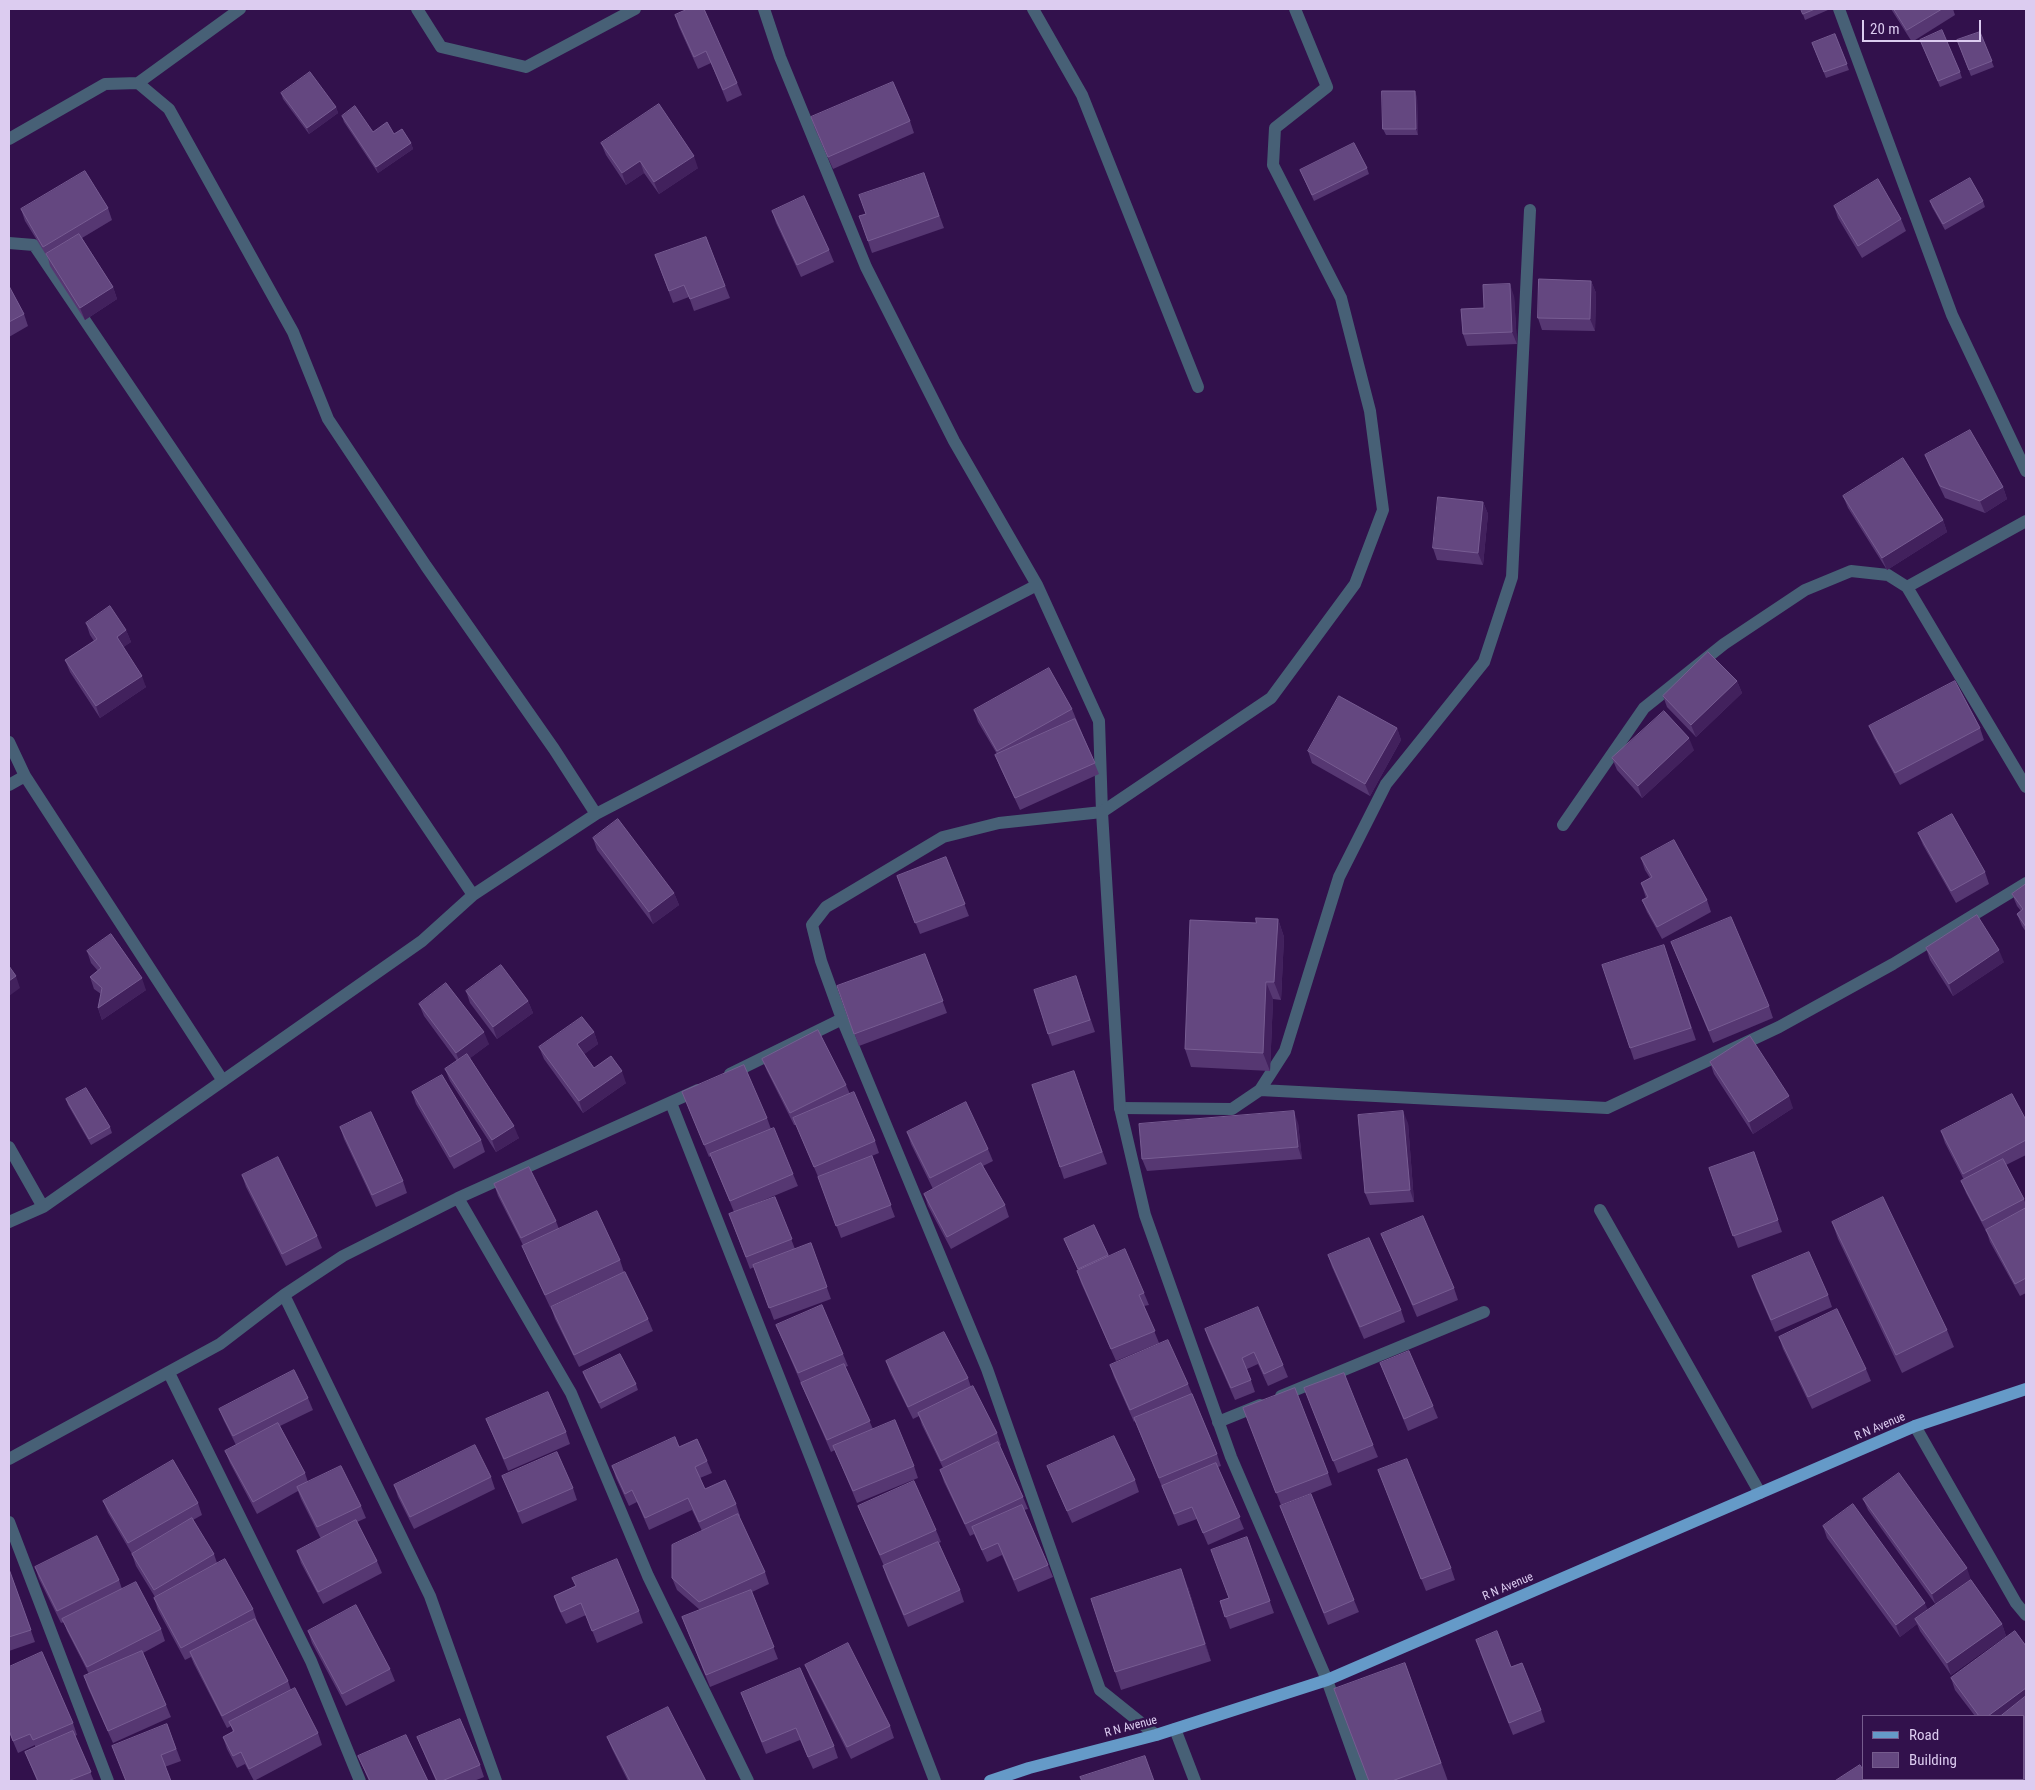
<!DOCTYPE html>
<html>
<head>
<meta charset="utf-8">
<style>
	body { margin:0 }
	#map { position:relative; width:2035px; height:1790px; overflow:hidden; background:#32114c; font-family:"Roboto Condensed",sans-serif }
	canvas { display:block }
	.frame { position:absolute; inset:0; border:10px solid #dcccf0; pointer-events:none }
	.legend { position:absolute; left:1862px; top:1715px; width:162px; height:65px; box-sizing:border-box; background:#32114c; border:1px solid #765c8e; margin:0; padding:6px 9px; list-style:none; font-size:15px; color:#dcccf0 }
	.legend li { display:flex; align-items:center; gap:10px; height:25px }
	.legend b { width:25px; border:1px solid #765c8e }
	.scale { position:absolute; left:1862px; top:20px; width:119px; height:22px; box-sizing:border-box; border:2px solid #dcccf0; border-top:0; padding-left:6px; font-size:15px; line-height:18px; white-space:nowrap; color:#dcccf0; -webkit-text-stroke:4px #32114c; paint-order:stroke }
</style>
</head>
<body>
<div id="map">
<canvas width="2035" height="1790"></canvas>
<div class="frame"></div>
<ul class="legend">
<li><b style="height:6px;background:#659ac8"></b>Road</li>
<li><b style="height:14px;background:#644780"></b>Building</li>
</ul>
<div class="scale">20 m</div>
</div>
<script>
const g = document.querySelector('canvas').getContext('2d');
g.lineJoin = 'round';
function stroke(path, color, width, dash) { g.strokeStyle = color; g.lineWidth = width; g.lineCap = dash ? 'butt' : 'round'; g.setLineDash(dash || []); g.stroke(path); }
function paint(path, color) { g.fillStyle = color; g.fill(path, 'evenodd'); }
function drawText(font, color, halo, rows, align = 'center') {
  g.font = font + ' "Roboto Condensed",sans-serif'; g.lineWidth = 5; g.setLineDash([]); g.textBaseline = 'middle'; g.strokeStyle = halo; g.fillStyle = color; for (const [text, x, y, turn = 0] of rows) {
    g.save(); g.translate(x, y); g.rotate((+turn || 0) * Math.PI / 180); g.textAlign = isNaN(turn) ? turn : align; if (halo) g.strokeText(text, 0, 0); g.fillText(text, 0, 0); g.restore();
  }
}
const minor = new Path2D(`
	M417 9 441 47 526 67 635 9
	M764 9 780 57 866 267 954 441 1037 585 1099 721 1102 812 999 823 943 837 826 907 812 925 821 961 842 1019 987 1369 1100 1690 1156 1735
	M1033 9 1082 95 1198 387
	M1839 9 1952 315 2026 471
	M138 83 240 9
	M9 139 105 84 138 83 169 109 293 332 328 419 426 566 554 749 596 814 473 895 422 941 43 1207 9 1222
	M9 243 34 245 473 895
	M1907 587 2026 521
	M9 742 25 776 223 1081
	M9 785 25 776
	M596 814 1037 585
	M1563 825 1644 708 1724 644 1805 590 1851 571 1888 575 1907 587 2026 787
	M730 1074 842 1019
	M1260 1090 1607 1108 1779 1027 1893 964 2026 883
	M671 1103 814 1466 935 1781
	M1120 1108 1232 1109 1260 1090 1285 1051 1339 877 1386 784 1484 662 1512 577 1530 210
	M9 1147 43 1207
	M458 1198 571 1393 648 1576 748 1781
	M1600 1210 1760 1493
	M284 1295 430 1596 496 1781
	M169 1373 311 1661 360 1781
	M1281 1396 1484 1312
	M1218 1422 1260 1405
	M1915 1426 2016 1603 2026 1615
	M9 1459 220 1344 284 1295 343 1256 458 1198 698 1090
	M9 1522 108 1781
	M1327 1680 1363 1781
	M1175 1729 1195 1781`);
const tertiary = new Path2D(`
	M1295 9 1327 87 1275 128 1273 165 1341 298 1370 411 1383 510 1355 584 1271 698 1102 812 1120 1108 1145 1215 1231 1457 1327 1680`);
const primary = new Path2D(`
	M990 1781 1029 1768 1156 1735 1327 1680 1915 1426 2026 1389`);
const wall = new Path2D(`
	M1801 9H1828V10L1805 20Z
	M1891 9H1953L1955 15 1912 42Z
	M675 15 737 83 742 95 727 102 711 63 698 69 679 27Z
	M1980 32 1994 67 1971 76 1957 40Z
	M1835 34 1849 70 1826 78 1812 43Z
	M1920 40 1960 72 1962 78 1940 87Z
	M281 93 336 107 338 113 309 134 283 99Z
	M1417 97 1418 135H1386L1383 129Z
	M342 116 373 132 394 134 411 143 413 149 378 173 344 122Z
	M811 117 910 121 914 133 833 169 815 129Z
	M601 143 698 168 659 194 644 173 626 185 606 155Z
	M1367 168 1369 174 1314 201 1300 170Z
	M924 173 944 228 872 253 859 216 866 214Z
	M1930 201H1983L1985 207 1945 230 1932 207Z
	M1834 206 1901 219 1906 231 1862 258 1838 218Z
	M108 208 112 220 82 238 113 287 117 299 85 320 50 266 48 258 25 221 21 209Z
	M772 211 829 250 834 262 801 277 776 223Z
	M706 237 730 298 694 311 689 297 673 303 655 255Z
	M1591 281 1596 293 1595 331 1542 330 1538 318Z
	M9 286 24 314 28 326 9 337Z
	M1514 296 1517 344 1467 346 1463 334 1484 308Z
	M1925 455 2003 487 2007 499 1985 513 1945 498 1930 467Z
	M1843 496 1943 520 1947 532 1887 570 1848 508Z
	M1483 502 1488 514 1483 565 1437 560 1433 548Z
	M86 623 126 630 131 642 123 647 146 687 100 718 70 672 65 660 94 641 90 635Z
	M1737 681 1742 693 1696 737 1667 707 1663 696Z
	M1072 709 1099 774 1020 810 1000 767 995 755 997 754 978 722 974 710Z
	M1869 726 1980 728 1984 740 1900 785 1874 738Z
	M1397 728 1401 740 1370 796 1312 763 1308 751Z
	M1694 750 1642 798 1617 770 1612 758Z
	M1918 833 1985 872 1989 884 1956 903 1923 845Z
	M593 838 674 893 679 905 653 924 597 850Z
	M946 857 969 916 920 934 897 876Z
	M1641 858 1707 900 1711 912 1662 939 1647 912 1642 900 1646 898 1641 883 1650 878 1645 870Z
	M2026 884V932L2022 926 2017 914 2021 911 2017 906 2012 894Z
	M1278 919 1284 937 1281 1000 1273 999 1270 1071 1191 1067 1185 1049 1256 923Z
	M1671 942 1769 1006 1773 1018 1713 1043Z
	M1926 948 2004 962 1953 996 1930 960Z
	M87 951 146 990 102 1020 98 1008 101 994 94 989 90 977 98 971 91 963Z
	M925 954 947 1013 859 1046 837 986Z
	M1668 957 1696 1040 1634 1060 1630 1048Z
	M1076 976 1095 1032 1052 1046 1048 1034Z
	M466 991 528 1001 533 1013 497 1039 470 1003Z
	M419 1004 489 1044 470 1058 519 1138 496 1152 450 1081 445 1069 457 1061 424 1016Z
	M594 1032 598 1044 584 1054 594 1068 626 1083 583 1113 544 1059 539 1047Z
	M762 1059 846 1085 850 1094 875 1141 879 1153 862 1160 872 1156 895 1217 841 1238 819 1179 796 1125H794L767 1071Z
	M1710 1062 1793 1108 1753 1134 1714 1074Z
	M1074 1071 1107 1164 1064 1179 1032 1085Z
	M412 1092 481 1140 485 1152 454 1169 416 1104Z
	M682 1092 767 1118 771 1129 793 1174 798 1186 752 1205 775 1197 795 1249 811 1243 831 1299 774 1320 754 1267 750 1269 729 1214 734 1212 711 1156 709 1157Z
	M66 1099 110 1127 112 1133 91 1145 68 1105Z
	M2026 1120V1155L2006 1165 2024 1199 2026 1205V1293L2020 1296 1990 1242 1987 1233 1966 1193 1961 1181 1964 1180 1945 1143 1941 1131Z
	M1298 1123 1302 1159 1147 1171 1142 1159Z
	M1408 1123 1414 1202 1370 1205 1365 1193Z
	M340 1127 403 1181 407 1193 376 1207 344 1139Z
	M907 1132 988 1149 993 1161 983 1166 1005 1205 1009 1217 951 1249 928 1206 924 1194 933 1189 911 1144Z
	M1754 1152 1782 1232 1738 1248 1709 1168Z
	M242 1175 317 1236 322 1248 286 1266 246 1187Z
	M494 1184 556 1221 559 1229 620 1260 624 1272 648 1319 653 1331 579 1367 555 1319 551 1307 619 1274 550 1307 527 1258 523 1245 498 1196Z
	M1832 1222 1947 1330 1954 1347 1902 1373 1838 1239Z
	M1094 1225 1109 1256 1144 1293 1149 1305 1144 1306 1159 1343 1116 1361 1081 1283 1077 1271 1078 1270 1064 1239Z
	M1381 1234 1454 1288 1458 1300 1417 1317 1386 1245Z
	M1328 1255 1401 1310 1405 1322 1364 1339 1332 1267Z
	M1752 1276 1828 1295 1832 1307 1775 1332 1756 1288Z
	M776 1325 843 1354 848 1366 845 1367 873 1429 914 1466 918 1478 857 1503 835 1450 831 1452 806 1395Z
	M1205 1329 1283 1365 1288 1377 1268 1386 1258 1364 1247 1369 1255 1392 1235 1400 1209 1341Z
	M1779 1337 1866 1369 1871 1381 1812 1409 1783 1349Z
	M886 1361 968 1378 971 1387 997 1433 1001 1445 1000 1446 1023 1497 1028 1509 1024 1510 1048 1565 1053 1577 1018 1592 1002 1555 987 1562 974 1534 970 1536 944 1482 940 1470 943 1468 922 1425 919 1416 913 1419 890 1373Z
	M1380 1363 1433 1406 1438 1418 1408 1431Z
	M1110 1365 1188 1384 1217 1454 1221 1466 1218 1467 1244 1529 1208 1545 1197 1519 1178 1526 1135 1421 1134 1422 1114 1377Z
	M583 1372 636 1384 638 1390 601 1409 585 1378Z
	M1304 1388 1373 1445 1378 1457 1338 1473Z
	M308 1398 313 1410 280 1426 305 1473 308 1482 361 1506 366 1518 357 1522 377 1561 382 1573 323 1604 301 1563 297 1551 321 1539 301 1499 298 1491 257 1514 230 1463 225 1451 236 1445 224 1421 219 1409Z
	M486 1419 566 1432 570 1444 508 1471Z
	M1248 1420 1328 1473 1332 1485 1281 1505Z
	M679 1447 707 1461 712 1473 700 1478 705 1489 736 1504 740 1516 739 1517 765 1572 769 1584 752 1592 778 1659 710 1687 682 1617 700 1610 677 1590 672 1578 702 1531 692 1510 649 1530 637 1502 629 1506 616 1478 612 1466Z
	M1047 1466 1135 1480 1139 1492 1072 1523 1052 1478Z
	M1378 1470 1451 1568 1455 1580 1426 1591Z
	M502 1476 573 1488 577 1500 522 1524Z
	M491 1477 495 1489 414 1529 398 1497 394 1485Z
	M1863 1499 1971 1580 2002 1624 2006 1636 1951 1675 1920 1631 1917 1624 1900 1637 1827 1538 1823 1526 1928 1610 1936 1605 1868 1510Z
	M103 1501 198 1503 202 1515 193 1520 214 1554 217 1563 253 1609 257 1621 288 1681 291 1690 318 1733 322 1745 254 1781 245 1764 237 1768 227 1749 223 1737 233 1732 231 1726 227 1728 194 1664 191 1657 185 1660 158 1610 154 1598 155 1597 136 1566 132 1554 108 1513Z
	M858 1506 936 1530 941 1542 939 1543 960 1590 964 1602 908 1627 887 1578 883 1566H884L863 1518Z
	M1280 1506 1354 1600 1359 1612 1328 1625Z
	M1247 1537 1274 1613 1230 1629 1220 1601 1229 1598Z
	M35 1567 119 1580 122 1589 161 1629 165 1641 143 1653 166 1705 171 1717 113 1743 88 1688 84 1676 89 1674 67 1631 64 1622 61 1623 39 1579Z
	M9 1569 35 1642 9 1651Z
	M575 1586 639 1611 643 1623 597 1643 586 1615 566 1624 558 1608 554 1596Z
	M1188 1587 1211 1661 1121 1690 1115 1672Z
	M308 1631 390 1669 395 1681 346 1706 312 1643Z
	M2015 1631 2026 1646V1781H2009L2007 1779H2024V1716H1975L1955 1690 1951 1678Z
	M1480 1652 1511 1667 1541 1710 1545 1722 1513 1735Z
	M1405 1663 1448 1781H1369Z
	M805 1665 890 1726 894 1738 851 1759 810 1677Z
	M9 1667 73 1723 77 1735 75 1736 94 1781H37L25 1752 35 1747V1745L18 1753 9 1732Z
	M741 1693 834 1746 838 1758 813 1769 800 1740 766 1754Z
	M167 1724 181 1761 126 1781Z
	M417 1737 480 1765 484 1777 474 1781H436L422 1749Z
	M607 1737 706 1781H628L612 1749Z
	M358 1756 428 1781H369Z`);
const shadedWall = new Path2D(`
	M1415 91 1417 97 1418 135 1416 129Z
	M336 107 338 113 309 134 307 128Z
	M411 143 413 149 378 173 376 167Z
	M694 156 698 168 659 194 654 182Z
	M640 161 644 173 626 185 622 173Z
	M1591 281 1596 293 1595 331 1590 319Z
	M1510 284 1514 296 1517 344 1512 332Z
	M113 287 117 299 85 320 80 308Z
	M2003 487 2007 499 1985 513 1980 501Z
	M1483 502 1488 514 1483 565 1478 553Z
	M1943 520 1947 532 1887 570 1882 558Z
	M126 630 131 642 121 649 117 637Z
	M142 676 146 687 100 718 96 706Z
	M1737 681 1742 693 1696 737 1691 725Z
	M1397 728 1401 740 1370 796 1365 784Z
	M1689 738 1694 750 1642 798 1638 786Z
	M674 893 679 905 653 924 649 912Z
	M1278 919 1284 937 1281 1000 1274 982Z
	M1999 950 2004 962 1953 996 1949 984Z
	M16 976 20 988 9 996V981Z
	M142 978 146 990 102 1020 98 1008Z
	M1266 982 1273 999 1270 1071 1263 1053Z
	M528 1001 533 1013 497 1039 493 1027Z
	M484 1032 489 1044 461 1065 456 1053Z
	M594 1032 598 1044 582 1056 577 1044Z
	M622 1071 626 1083 583 1113 579 1101Z
	M1789 1096 1793 1108 1753 1134 1749 1122Z
	M1294 1111 1298 1123 1302 1159 1298 1147Z
	M1403 1111 1408 1123 1414 1202 1410 1190Z
	M514 1126 519 1138 496 1152 492 1140Z
	M1967 1568 1971 1580 1936 1606 1932 1594Z
	M1181 1569 1188 1587 1211 1661 1205 1644Z
	M1925 1603 1930 1615 1915 1619 1917 1624 1900 1637 1896 1625Z
	M2002 1624 2006 1636 1951 1675 1947 1663Z
	M2026 1688V1703L2009 1716H1988Z`);
const building = new Path2D(`
	M688 9H704L737 83 723 90 706 51 694 57 675 15Z
	M1801 9H1815L1803 14Z
	M1894 9H1942L1907 30Z
	M1942 30 1960 72 1938 81 1920 40Z
	M1980 32 1992 61 1969 70 1957 40Z
	M1835 34 1847 64 1824 72 1812 43Z
	M310 72 336 107 307 128 281 93Z
	M893 82 910 121 828 157 811 117Z
	M1382 91H1415L1416 129H1383Z
	M659 104 694 156 654 182 640 161 622 173 601 143Z
	M355 106 373 132 387 122 394 134 402 129 411 143 376 167 342 116Z
	M1354 143 1367 168 1312 195 1300 170Z
	M85 171 108 208 43 247 21 209Z
	M924 173 939 216 868 241 859 216 866 214 859 195Z
	M1970 178 1983 201 1943 224 1930 201Z
	M1878 179 1901 219 1858 246 1834 206Z
	M804 196 829 250 797 265 772 211Z
	M79 234 113 287 80 308 46 254Z
	M706 237 725 286 690 299 684 285 669 291 655 255Z
	M1539 279 1591 281 1590 319 1538 318Z
	M1510 284 1512 332 1463 334 1461 309 1484 308 1483 285Z
	M9 286 24 314 9 322Z
	M1970 430 2003 487 1980 501 1940 486 1925 455Z
	M1903 458 1943 520 1882 558 1843 496Z
	M1438 497 1483 502 1478 553 1433 548Z
	M110 606 126 630 117 637 142 676 96 706 65 660 97 639 86 623Z
	M1708 652 1737 681 1691 725 1663 696Z
	M1049 668 1072 709 997 751 974 710Z
	M1955 681 1980 728 1895 773 1869 726Z
	M1339 696 1397 728 1365 784 1308 751Z
	M1664 711 1689 738 1638 786 1612 758Z
	M1075 719 1095 763 1015 798 995 755Z
	M1952 814 1985 872 1951 891 1918 833Z
	M618 819 674 893 649 912 593 838Z
	M1674 840 1707 900 1657 927 1642 900 1648 897 1641 883 1652 877 1641 858Z
	M946 857 965 904 915 923 897 876Z
	M2026 884V927L2017 914 2023 909 2012 894Z
	M1977 915 1999 950 1949 984 1926 948Z
	M1731 917 1769 1006 1709 1031 1671 942Z
	M1256 918 1278 919 1274 982H1266L1263 1053 1185 1049 1190 920 1256 923Z
	M111 934 142 978 98 1008 102 988 90 977 101 968 87 951Z
	M1664 945 1691 1028 1630 1048 1602 965Z
	M925 954 943 1001 854 1034 837 986Z
	M501 965 528 1001 493 1027 466 991Z
	M9 966 16 976 9 981Z
	M1076 976 1090 1020 1048 1034 1034 990Z
	M446 983 484 1032 456 1053 419 1004Z
	M582 1017 594 1032 577 1044 594 1068 611 1056 622 1071 579 1101 539 1047Z
	M818 1030 846 1085 790 1113 762 1059Z
	M1750 1036 1789 1096 1749 1122 1710 1062Z
	M467 1054 514 1126 492 1140 445 1069Z
	M744 1065 767 1118 704 1145 682 1092Z
	M1074 1071 1102 1152 1060 1167 1032 1085Z
	M442 1075 481 1140 450 1157 412 1092Z
	M86 1088 110 1127 89 1139 66 1099Z
	M854 1092 875 1141 814 1167 793 1118Z
	M2012 1094 2026 1120V1140L1963 1174 1941 1131Z
	M966 1102 988 1149 930 1178 907 1132Z
	M1294 1111 1298 1147 1142 1159 1139 1124Z
	M1403 1111 1410 1190 1365 1193 1358 1115Z
	M371 1112 403 1181 372 1195 340 1127Z
	M774 1128 793 1174 730 1201 710 1154Z
	M1754 1152 1778 1220 1733 1236 1709 1168Z
	M872 1156 891 1205 836 1226 818 1177Z
	M278 1157 317 1236 282 1254 242 1175Z
	M2003 1159 2024 1199 1982 1221 1961 1181Z
	M981 1163 1005 1205 947 1237 924 1194Z
	M529 1167 556 1221 521 1238 494 1184Z
	M775 1197 792 1239 746 1257 729 1214Z
	M1883 1197 1947 1330 1896 1355 1832 1222Z
	M2026 1208V1278L2015 1284 1986 1230Z
	M597 1211 620 1260 545 1295 522 1246Z
	M1423 1216 1454 1288 1413 1305 1381 1234Z
	M1094 1225 1108 1255 1078 1269 1064 1239Z
	M1369 1238 1401 1310 1360 1327 1328 1255Z
	M811 1243 827 1287 769 1308 753 1265Z
	M1125 1249 1144 1293 1139 1295 1155 1331 1111 1349 1077 1271Z
	M1809 1252 1828 1295 1771 1320 1752 1276Z
	M625 1272 648 1319 574 1355 551 1307Z
	M822 1305 843 1354 798 1373 776 1325Z
	M1258 1307 1283 1365 1264 1374 1254 1352 1242 1358 1251 1380 1231 1388 1205 1329Z
	M1837 1309 1866 1369 1808 1397 1779 1337Z
	M944 1332 968 1378 908 1407 886 1361Z
	M1168 1340 1188 1384 1130 1410 1110 1365Z
	M1409 1351 1433 1406 1404 1419 1380 1363Z
	M620 1354 636 1384 599 1403 583 1372Z
	M844 1364 870 1421 827 1440 801 1383Z
	M294 1370 308 1398 233 1436 219 1409Z
	M1344 1373 1373 1445 1333 1461 1304 1388Z
	M973 1386 997 1433 941 1461 918 1413Z
	M1295 1388 1328 1473 1276 1493 1243 1408Z
	M548 1392 566 1432 504 1459 486 1419Z
	M1192 1394 1217 1454 1159 1478 1134 1418Z
	M895 1420 914 1466 853 1491 833 1446Z
	M278 1423 305 1473 253 1502 225 1451Z
	M1114 1436 1135 1480 1067 1511 1047 1466Z
	M675 1437 679 1447 697 1439 707 1461 695 1467 705 1489 725 1480 736 1504 699 1522 688 1498 645 1518 632 1490 625 1494 612 1466Z
	M998 1442 1023 1497 965 1524 940 1470Z
	M475 1445 491 1477 410 1517 394 1485Z
	M557 1452 573 1488 518 1512 502 1476Z
	M1407 1459 1451 1568 1421 1579 1378 1470Z
	M173 1460 198 1503 128 1543 103 1501Z
	M1216 1463 1240 1517 1203 1533 1192 1507 1174 1514 1162 1486Z
	M341 1466 361 1506 317 1527 297 1487Z
	M1899 1473 1967 1568 1932 1594 1863 1499Z
	M914 1481 936 1530 880 1555 858 1506Z
	M1311 1494 1354 1600 1324 1613 1280 1506Z
	M1853 1504 1925 1603 1896 1625 1823 1526Z
	M1022 1505 1048 1565 1014 1580 998 1543 982 1550 972 1527Z
	M738 1514 765 1572 699 1602 672 1578V1545Z
	M192 1518 214 1554 154 1590 132 1554Z
	M356 1520 377 1561 318 1592 297 1551Z
	M97 1536 119 1580 57 1611 35 1567Z
	M1247 1537 1270 1601 1225 1617 1220 1601 1229 1598 1211 1550Z
	M938 1542 960 1590 904 1615 883 1566Z
	M225 1559 253 1609 181 1648 154 1598Z
	M617 1559 639 1611 592 1631 581 1603 561 1612 554 1596 576 1586 572 1578Z
	M9 1569 31 1630 9 1637Z
	M1181 1569 1205 1644 1115 1672 1091 1599Z
	M1971 1580 2002 1624 1947 1663 1915 1619Z
	M136 1582 161 1629 87 1667 62 1619Z
	M751 1590 774 1647 706 1675 682 1617Z
	M356 1605 390 1669 342 1694 308 1631Z
	M255 1619 288 1681 222 1716 190 1652Z
	M1497 1631 1511 1667 1522 1663 1541 1710 1509 1723 1476 1640Z
	M2015 1631 2026 1646V1688L1988 1716H1979L1951 1678Z
	M848 1643 890 1726 847 1747 805 1665Z
	M142 1651 166 1705 108 1731 84 1676Z
	M42 1652 73 1723 33 1740 30 1734 13 1741 9 1730V1667Z
	M1405 1663 1441 1763 1392 1781H1369L1334 1689Z
	M800 1668 834 1746 808 1757 796 1728 762 1742 741 1693Z
	M295 1688 318 1733 249 1769 241 1752 233 1756 223 1737 234 1731 229 1722Z
	M2026 1696V1781H2014L2012 1779H2024V1716H2001Z
	M668 1707 706 1781H630L607 1737Z
	M460 1719 480 1765 442 1781H437L417 1737Z
	M167 1724 176 1749 161 1755 171 1781H126L112 1746Z
	M73 1731 91 1772 68 1781H38L25 1752Z
	M406 1735 428 1781H370L358 1756Z
	M1145 1756 1154 1781H1082L1080 1777Z
	M1860 1765 1864 1771V1779H1869L1871 1781H1835Z`);
const streetNames = [
	["R N Avenue",1880,1427,-23],
	["R N Avenue",1508,1587,-23],
	["R N Avenue",1131,1727,-15]
];
stroke(minor, '#476076', 12);
stroke(tertiary, '#476076', 12);
stroke(primary, '#659ac8', 12);
paint(wall, '#563772');
paint(shadedWall, '#42215d');
paint(building, '#644780');
stroke(building, '#775c92', 1);
drawText('12px', '#dcccf0', '#32114c', streetNames);
</script>
</body>
</html>
